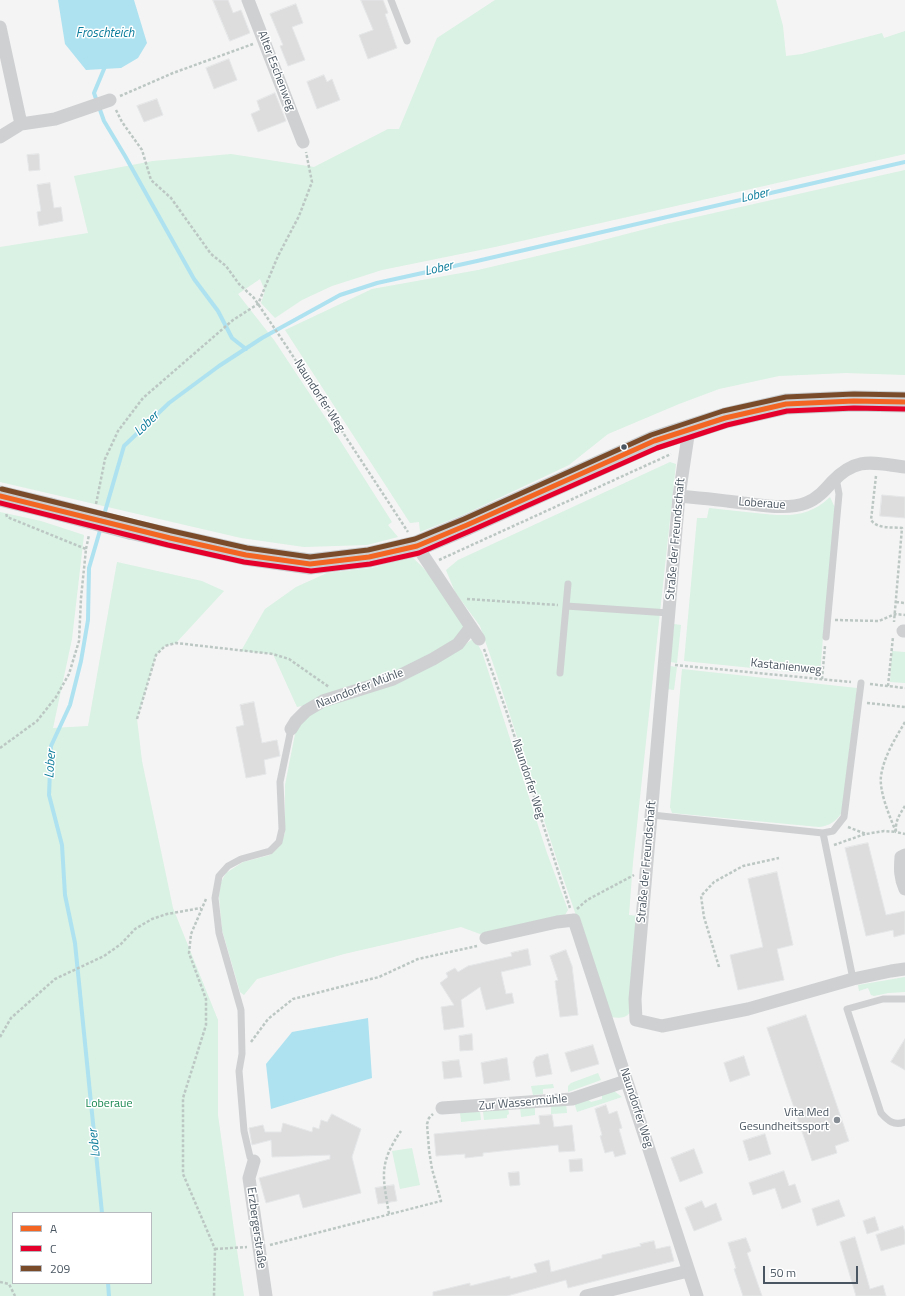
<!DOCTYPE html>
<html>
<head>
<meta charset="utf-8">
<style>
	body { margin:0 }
	#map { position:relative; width:905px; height:1296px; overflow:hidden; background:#f4f4f4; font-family:"Titillium Web",sans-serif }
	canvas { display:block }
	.legend { position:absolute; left:12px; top:1212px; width:140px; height:72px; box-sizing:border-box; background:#fff; border:1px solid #b7bbc0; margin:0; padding:5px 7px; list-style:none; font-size:12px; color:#4a5661 }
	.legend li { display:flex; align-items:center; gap:8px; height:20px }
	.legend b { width:20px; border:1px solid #b7bbc0 }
	.scale { position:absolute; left:763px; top:1266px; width:95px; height:18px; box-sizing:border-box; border:2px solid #4a5661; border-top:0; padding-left:5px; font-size:12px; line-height:14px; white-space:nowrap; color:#4a5661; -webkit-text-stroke:3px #fff; paint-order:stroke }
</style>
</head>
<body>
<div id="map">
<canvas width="905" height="1296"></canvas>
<ul class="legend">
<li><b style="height:5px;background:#f26522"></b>A</li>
<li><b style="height:5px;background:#e4002b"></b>C</li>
<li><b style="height:5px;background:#7a4b2a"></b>209</li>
</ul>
<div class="scale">50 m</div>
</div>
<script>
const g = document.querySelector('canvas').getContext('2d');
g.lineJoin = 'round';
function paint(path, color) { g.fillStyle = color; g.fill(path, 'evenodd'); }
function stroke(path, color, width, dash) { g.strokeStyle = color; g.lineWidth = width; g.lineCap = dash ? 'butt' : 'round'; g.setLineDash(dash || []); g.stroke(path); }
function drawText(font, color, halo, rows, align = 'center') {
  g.font = font + ' "Titillium Web",sans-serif'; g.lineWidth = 3; g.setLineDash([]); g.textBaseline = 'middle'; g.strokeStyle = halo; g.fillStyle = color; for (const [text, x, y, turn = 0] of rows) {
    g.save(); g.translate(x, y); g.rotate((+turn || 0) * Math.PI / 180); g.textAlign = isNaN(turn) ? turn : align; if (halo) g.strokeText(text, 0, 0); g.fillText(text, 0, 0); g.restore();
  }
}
const green = new Path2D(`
	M495 0H776L783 26 786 56 802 54 882 33 884 38 905 31V154L495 247 382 270 332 286 302 300 275 318 261 303 265 291 260 279 238 294 274 340 329 423 392 522 388 525 398 537 367 545 304 547 241 538 0 482V247L88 233 74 176 153 161 231 154 314 167 388 129H399L437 38Z
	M905 170V375L846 373 779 376 719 389 679 404 608 434 569 465 465 514 420 532 419 522 410 523 285 330 372 289 478 270 584 245 665 224Z
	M670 462 676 464 633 862 629 915 638 916 631 1011C626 1019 620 1018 611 1017L557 860 497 675 480 626 455 592 446 570 458 560Z
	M830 497 836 510 824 624 820 675 684 661 697 518H707L709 508C724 510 740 511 755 513 785 516 807 519 830 497Z
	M0 512 41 521 84 535 72 639 53 728 88 726 117 562 202 581 224 591 176 643 165 646 156 655 137 719 142 761 173 908 218 1020V1115L235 1237 244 1296H0ZM13 1213H151V1283H13Z
	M412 557C435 578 453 602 471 627L453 653 474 638 482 652 547 853 568 910 565 915 480 934 461 927 344 954 257 979 244 995 240 992 222 930 219 896 221 882 226 873 243 862 270 855 279 847 285 833V785L296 729 323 701 297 707 273 654 241 651 265 609 296 587 327 573 372 568Z
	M674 624 681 625 677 663 670 662Z
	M892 651 905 652V683L890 682Z
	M670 666 677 667 674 690 667 689Z
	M682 669 857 688 842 812C837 821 829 826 819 827L672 813 670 807Z
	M905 977V992L888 993 874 996 871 995 868 988 859 991 858 985Z
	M598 1073 601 1080 568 1092V1086L571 1083Z
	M553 1084 554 1088 543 1089V1094L533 1095 531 1086Z
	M614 1091 622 1097 577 1112 574 1102 586 1098 591 1102 602 1099V1092Z
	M566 1103 567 1113 551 1114V1105Z
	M535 1106V1115L521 1117 520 1107Z
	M508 1108 509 1114 507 1115V1118L484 1120 483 1111Z
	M480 1111 481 1120 461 1122 460 1112Z
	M412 1148 420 1185 400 1189 392 1151Z`);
const water = new Path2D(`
	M58 0H134L147 43 138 58 121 68 86 70 65 44Z
	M368 1018 372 1078 271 1109 266 1064 292 1032Z`);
const stream = new Path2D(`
	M104 69 94 93 104 121 125 156 194 279 218 311 232 338 246 349
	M104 515 124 446 169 403 219 366 262 338 340 295 377 283 477 261 905 162
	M101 527 89 568 88 620 81 661 70 705 51 746 49 795 62 845 65 895 75 943 102 1213
	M108 1283 109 1296`);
const building = new Path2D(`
	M213 0H228L233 13 241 10 250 33 230 41Z
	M361 0H383L388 13 385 14 397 48 368 59 359 35 373 30Z
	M296 4 303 23 292 27 305 60 288 66 280 46 283 45 270 14Z
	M229 59 237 80 214 89 206 68Z
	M324 75 327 82 332 79 340 100 317 109 307 82Z
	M275 93 286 121 258 132 251 114 260 110 257 101Z
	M157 99 163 115 144 122 137 106Z
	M39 154 40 170 29 171 27 155Z
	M50 183 54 208 61 207 63 221 39 226 37 212 41 211 37 185Z
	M882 495 905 497V518L880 516Z
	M254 702 262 743 277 740 280 756 264 760 266 774 246 778 236 727 244 725 240 705Z
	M868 843 886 915 905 911V934L894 937 893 930 866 936 845 848Z
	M777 872 793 945 777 949 784 980 738 990 730 955 763 947 748 879Z
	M528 949 531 965 501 972 506 994 512 993 514 1003 486 1010 480 987 461 1000 464 1027 444 1030 441 1007 454 1005 440 983 448 977 446 973 455 968 458 972 468 966 512 956 511 953Z
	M566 950 572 966 578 1015 560 1017 555 981 558 980 550 956Z
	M806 1015 849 1141 835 1146 837 1153 812 1161 767 1028Z
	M472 1034 473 1050 460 1051 459 1036Z
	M905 1039V1070L891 1062Z
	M593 1045 599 1064 571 1072 565 1053Z
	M548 1054 552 1074 536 1077 533 1062 536 1057Z
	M744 1056 750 1075 730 1082 724 1063Z
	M507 1058 510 1080 484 1084 481 1063Z
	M459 1060 462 1077 444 1079 442 1062Z
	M606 1105 609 1114 617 1111 622 1128 619 1129 626 1154 615 1157 613 1151 605 1153 600 1136 602 1135 595 1109Z
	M332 1114 361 1129 352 1157 361 1193 303 1208 299 1194 266 1203 259 1178 330 1159V1155L272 1157 271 1140 252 1145 249 1128 263 1125 265 1132H281L283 1123 312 1132 313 1127 319 1129 321 1120 327 1122Z
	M552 1115 554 1127 572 1125 575 1151 559 1152 558 1145 483 1153V1156L465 1158V1154L436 1156 434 1134 540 1124 539 1116Z
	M765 1134 771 1154 749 1161 743 1141Z
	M694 1149 703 1173 680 1182 671 1158Z
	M582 1159 583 1171 570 1172 569 1160Z
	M784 1171 789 1186 795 1184 801 1202 782 1209 775 1188 753 1195 749 1183Z
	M519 1172 520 1185 510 1186 508 1173Z
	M394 1185 397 1201 378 1204 375 1188Z
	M839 1200 845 1216 817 1226 812 1209Z
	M702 1201 705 1208 716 1203 722 1220 694 1231 685 1208Z
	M875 1217 879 1230 867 1234 863 1221Z
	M903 1226 905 1232V1244L881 1251 876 1235Z
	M855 1237 870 1289 883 1285 886 1296H856L840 1242Z
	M746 1238 751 1251 747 1253 762 1296H743L734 1269 736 1268 728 1243Z
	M654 1241 656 1249 670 1246 674 1261 568 1288 566 1280 507 1296H433V1292L470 1283V1286L510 1276V1279L537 1272 534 1264 549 1260 551 1272 602 1258V1255L641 1246 640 1244Z`);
const path = new Path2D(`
	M120 96 173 73 253 44
	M116 110 122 122 142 150 151 180 171 198 211 254 226 266 239 284 254 298 283 341 408 532
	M876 476 871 520C877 529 892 527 902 528L894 622
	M96 504 105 459 118 431 143 398 233 320 258 304 278 256 299 216 312 182 306 152
	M86 549 89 535
	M439 560 671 454
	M467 599 558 605
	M896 602 905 603
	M835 620 879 621 895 614 905 615
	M484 649 507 713 570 908
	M675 665 851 682
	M822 679 825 646
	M870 684 905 688
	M888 686 893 637
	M867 703 905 707
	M137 719 156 655 165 646 176 643 273 654 289 659 329 687
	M905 722C895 739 884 756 881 776 879 792 890 817 896 832L905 834
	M0 748 37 721 56 697 69 674 79 641 81 598 86 549 7 517 6 513
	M848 827 866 834 884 831 896 832C895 822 899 815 905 806
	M834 845 865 834
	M206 899 191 934 189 953 206 999V1025L183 1098V1174L215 1249 214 1296
	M577 909 587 900 634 875
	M719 967 704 917 701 896 714 882 743 866 779 858
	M0 1037 11 1018 55 979 104 956 121 944 135 929 152 919 167 914 201 908
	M251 1042 268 1019 293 999 379 977 418 959 477 946
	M389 1214C383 1177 378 1164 401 1131
	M270 1245 441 1201 432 1169 429 1150 427 1124 429 1118 433 1114
	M215 1249 247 1247
	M0 1282 9 1284 15 1296`);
const service = new Path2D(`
	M391 0 407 41
	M566 606 669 613
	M826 637 839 494 836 478
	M560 673 568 584
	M652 815 823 833 833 831 844 817 861 683
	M823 833 853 979
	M905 999H883L847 1009 881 1113C888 1121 894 1126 905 1122
	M254 1161 250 1157 244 1131 239 1071 242 1054 241 1010 219 933 215 898 219 876 228 866 241 859 270 851 279 842 282 829 280 782 291 729`);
const minor = new Path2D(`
	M248 0 303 142
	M0 27 21 124
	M0 137 21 124 55 119 110 100
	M689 429 679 496 635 999 636 1020 662 1026 748 1009 853 979 891 971 905 969
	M679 496C700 498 721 500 743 503 762 505 787 510 806 503 817 499 825 490 832 482 857 456 872 463 905 467
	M417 546 479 639
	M903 631H905
	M291 729 296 721 306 711 323 701 393 679 433 659 458 644 471 627
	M905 855 901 857C900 869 900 878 905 889
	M486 938 557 922 574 920 697 1296
	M442 1108 572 1099 626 1081
	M254 1161 249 1178 266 1296
	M586 1296 688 1271`);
const primary = new Path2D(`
	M0 496 50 508
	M130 529 246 555 310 564 369 557 417 546 467 525 654 441 725 418 786 404 854 401 905 402`);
const primaryBridge = new Path2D(`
	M50 508 130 529`);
const bus1 = new Path2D(`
	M0 496 170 538 246 555 310 564 369 557 417 546 467 525 654 441 725 418 786 404 854 401 905 402`);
const bus2 = new Path2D(`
	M0 503 168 545 244 562 311 571 370 564 419 553 470 531 657 448 727 425 787 411 854 408 905 409`);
const bus3 = new Path2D(`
	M2 489 172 531 247 548 310 557 368 550 415 539 464 519 651 435 723 411 786 397 854 394 905 395`);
const markers = [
	[624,447,3.5,"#4a5661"],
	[837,1120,4,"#868d94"]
];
const streetNames = [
	["Alter Eschenweg",276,71,69],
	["Naundorfer Weg",319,396,57],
	["Loberaue",762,504,4],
	["Straße der Freundschaft",676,539,-85],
	["Kastanienweg",786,667,6],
	["Naundorfer Mühle",360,689,-21],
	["Naundorfer Weg",528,779,72],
	["Straße der Freundschaft",647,862,-85],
	["Zur Wassermühle",523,1103,-5],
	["Naundorfer Weg",636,1108,72],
	["Erzbergerstraße",256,1228,82]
];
const parkNames = [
	["Loberaue",109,1104]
];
const poiNames = [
	["Vita Med",829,1113],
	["Gesundheitssport",829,1127]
];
const waterNames = [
	["Froschteich",105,34],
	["Lober",755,196,-13],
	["Lober",439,269,-13],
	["Lober",147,424,-44],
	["Lober",51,764,-86],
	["Lober",95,1143,-96]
];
paint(green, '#d9f2e3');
paint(water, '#aee2f0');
stroke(stream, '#aee2f0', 4);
paint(building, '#ddddde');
stroke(building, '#e5e6e7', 1);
stroke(path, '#bcc7c4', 2.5, [3, 2]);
stroke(service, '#ced0d2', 7);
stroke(minor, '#ced0d2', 13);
stroke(primary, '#caced1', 21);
stroke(primaryBridge, '#caced1', 21);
stroke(bus1, '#f26522', 5);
stroke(bus2, '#e4002b', 5);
stroke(bus3, '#7a4b2a', 5);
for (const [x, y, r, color] of markers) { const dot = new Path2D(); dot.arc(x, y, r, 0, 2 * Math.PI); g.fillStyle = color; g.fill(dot); stroke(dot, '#fff', 1.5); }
drawText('12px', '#4a5661', '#fff', streetNames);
drawText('12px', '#17864f', '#fff', parkNames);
drawText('12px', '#4a5661', '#fff', poiNames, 'right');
drawText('italic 13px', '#0c7c9b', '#fff', waterNames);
</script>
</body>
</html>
